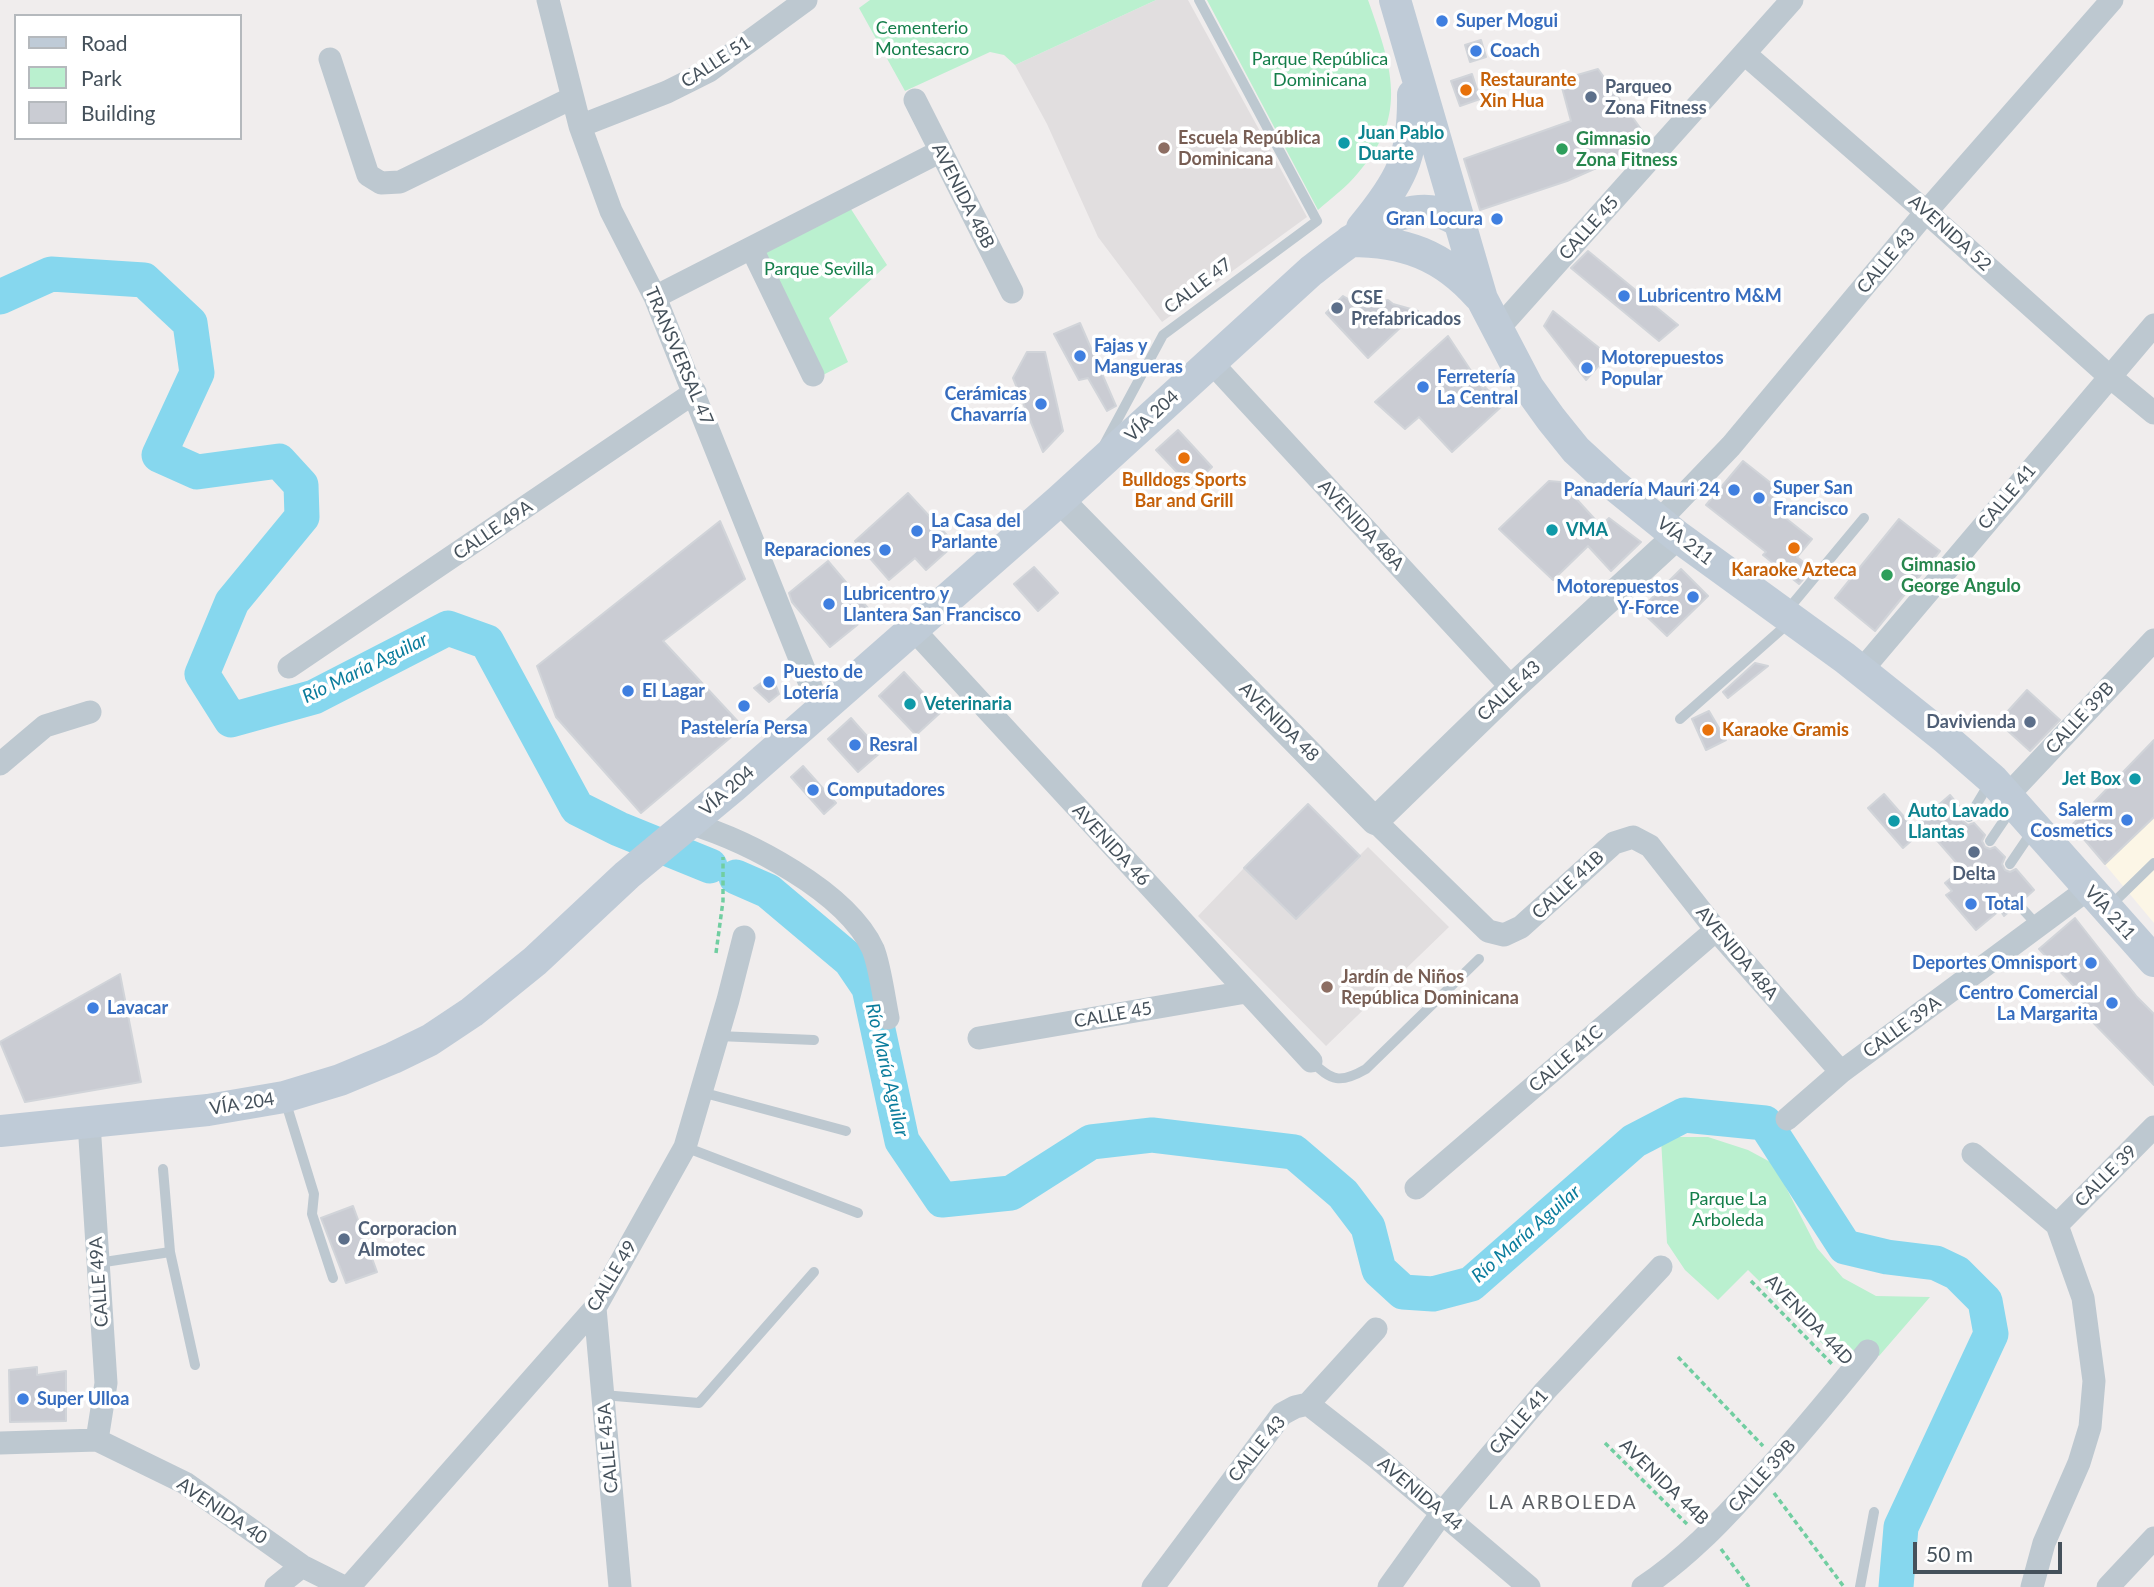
<!DOCTYPE html>
<html>
<head>
<meta charset="utf-8">
<style>
	body { margin:0 }
	#map { position:relative; width:2154px; height:1587px; overflow:hidden; background:#f0eded; font-family:Lato,sans-serif }
	canvas { display:block }
	.legend { position:absolute; left:14px; top:14px; width:228px; height:126px; box-sizing:border-box; background:#fff; border:2px solid #b5b9bd; margin:0; padding:9px 12px; list-style:none; font-size:21px; color:#45515b }
	.legend li { display:flex; align-items:center; gap:14px; height:35px }
	.legend b { width:35px; border:2px solid #b5b9bd }
	.scale { position:absolute; left:1913px; top:1542px; width:149px; height:32px; box-sizing:border-box; border:4px solid #45515b; border-top:0; padding-left:9px; font-size:21px; line-height:24px; white-space:nowrap; color:#45515b; -webkit-text-stroke:5px #fff; paint-order:stroke }
</style>
</head>
<body>
<div id="map">
<canvas width="2154" height="1587"></canvas>
<ul class="legend">
<li><b style="height:9px;background:#bfcbd7"></b>Road</li>
<li><b style="height:19px;background:#baf0cf"></b>Park</li>
<li><b style="height:19px;background:#caccd3"></b>Building</li>
</ul>
<div class="scale">50 m</div>
</div>
<script>
const g = document.querySelector('canvas').getContext('2d');
g.lineJoin = 'round';
function paint(path, color) { g.fillStyle = color; g.fill(path, 'evenodd'); }
function stroke(path, color, width, dash) { g.strokeStyle = color; g.lineWidth = width; g.lineCap = dash ? 'butt' : 'round'; g.setLineDash(dash || []); g.stroke(path); }
function drawText(font, color, halo, rows, align = 'center') {
  g.font = font + ' Lato,sans-serif'; g.lineWidth = 7; g.setLineDash([]); g.textBaseline = 'middle'; g.strokeStyle = halo; g.fillStyle = color; for (const [text, x, y, turn = 0] of rows) {
    g.save(); g.translate(x, y); g.rotate((+turn || 0) * Math.PI / 180); g.textAlign = isNaN(turn) ? turn : align; if (halo) g.strokeText(text, 0, 0); g.fillText(text, 0, 0); g.restore();
  }
}
const commercial = new Path2D(`
	M2154 741V923L2072 825Z`);
const education = new Path2D(`
	M1156 0H1188L1307 217 1162 322 1098 237 1047 124 1015 65Z
	M1368 847 1449 927 1326 1046 1198 916 1244 868 1296 919Z`);
const green = new Path2D(`
	M870 0H1156L1015 65 1004 55 990 52 905 91 859 8Z
	M1207 0H1368C1391 65 1410 115 1358 173 1347 187 1331 198 1318 210Z
	M849 206 887 265 829 318 848 362 823 375 763 249Z
	M1678 1137H1708L1748 1150 1774 1164 1817 1248 1843 1278 1876 1296 1930 1297 1879 1356 1862 1343 1843 1364 1748 1270 1718 1300 1685 1270 1667 1243 1661 1139Z`);
const river = new Path2D(`
	M0 297 51 274 144 280 190 323 197 373 159 455 197 472 279 461 301 485 302 517 232 602 202 674 231 720 314 697 448 628 487 642 577 808 619 829 710 866
	M736 877 768 891 850 960 869 988 902 1141 942 1200 1011 1193 1091 1142 1152 1135 1294 1152 1343 1194 1368 1227 1379 1270 1403 1292 1433 1294 1471 1284 1634 1141 1684 1115 1765 1123 1845 1247 1887 1257 1936 1263 1957 1273 1985 1301 1991 1334 1901 1527 1896 1587`);
const building = new Path2D(`
	M1481 40 1486 57 1470 62 1465 45Z
	M1598 69 1648 139 1610 162 1567 181 1480 210 1464 159 1571 121 1560 80Z
	M1472 74 1480 99 1460 106 1451 81Z
	M1588 251 1678 325 1659 341 1571 268Z
	M1362 292 1370 305 1388 300 1393 304 1418 311 1368 358 1326 313 1343 296 1350 300Z
	M1553 311 1608 355 1586 380 1544 326Z
	M1080 323 1116 406 1107 411 1088 378 1079 380 1054 334Z
	M1448 336 1483 389 1485 387 1502 406 1452 452 1419 417 1405 429 1375 402Z
	M1027 352H1045L1063 431 1043 452 1013 378Z
	M1178 430 1212 467 1191 487 1156 450Z
	M1743 461 1781 491 1769 505 1812 539 1797 557 1812 569 1799 584 1763 555 1766 552 1706 505Z
	M1549 481 1561 482 1601 526 1609 518 1641 542 1611 571 1588 546 1553 580 1499 529Z
	M908 493 955 544 926 570 915 558 889 580 855 541Z
	M1899 519 1940 551 1875 631 1835 598Z
	M720 521 745 579 663 641 743 727 641 813 556 717 537 666Z
	M828 561 872 613 830 647 792 602 789 593Z
	M1034 567 1058 593 1038 611 1014 584Z
	M1681 569 1708 596 1667 636 1640 610Z
	M1755 663 1768 666 1728 698 1723 692Z
	M904 672 941 712 916 735 879 696Z
	M772 675 779 694 769 702 754 688Z
	M2027 690 2060 720 2030 751 1998 722Z
	M1709 711 1726 740 1706 750 1692 719Z
	M851 718 881 752 858 772 828 739Z
	M2154 740V817L2105 864 2072 825Z
	M803 766 836 803 824 814 791 777Z
	M1884 794 1919 834 1903 848 1868 808Z
	M1950 795 1963 811V821L1968 825 1974 823 1985 835 1982 841 1985 847 1990 849 1995 847 2005 857 2002 864 2005 870 2010 872 2016 869 2034 890 2024 899 2020 896 2013 898 2010 902 2012 909 2004 916 2000 910 1976 930 1946 895 1952 891 1945 883 1962 869 1920 821Z
	M1308 804 1360 856 1296 919 1244 868Z
	M2075 918 2137 997 2154 1014V1085L2078 1007 2086 999 2039 949Z
	M120 974 141 1082 25 1102 0 1042Z
	M353 1206 377 1272 346 1283 321 1218Z
	M37 1367V1375L66 1371V1421L10 1422 9 1370Z`);
const path = new Path2D(`
	M716 953 723 901V857
	M1751 1281 1832 1364
	M1678 1357 1763 1446
	M1605 1443 1687 1524
	M1774 1493 1844 1587
	M1721 1549 1749 1587`);
const service = new Path2D(`
	M1105 443 1163 335 1317 221 1199 0
	M1785 613 1864 518
	M1680 719 1791 621
	M1969 817 1990 782
	M1990 841 2013 807
	M2010 864 2033 830
	M2018 904 2038 926
	M2109 907 2154 863
	M718 1036 814 1040
	M1311 1061C1332 1081 1340 1084 1366 1069L1479 959
	M701 1092 846 1131
	M285 1100 314 1194 312 1214 333 1278
	M685 1147 858 1213
	M170 1252 195 1365
	M98 1263 170 1252 163 1169
	M603 1395 699 1403 814 1272
	M1860 1587 1874 1512`);
const minor = new Path2D(`
	M548 0 580 126 611 211 655 297 820 709
	M1745 54 1926 212 2109 376 2154 413
	M330 59 368 175 381 183 400 182 572 98
	M915 100 1012 292
	M580 126 667 92 709 71 806 0
	M752 249 813 375
	M655 297 941 151
	M1497 330 1792 0
	M1211 362 1512 688
	M1659 521 1731 446 1926 212 2112 0
	M912 628 1311 1061
	M289 667 695 392
	M1861 671 2154 325
	M0 764 45 726 90 712
	M2007 796 2154 640
	M1375 821 1488 931 1504 935 1521 927 1614 843 1633 837 1650 846 1716 930 1841 1072
	M689 823C748 841 846 891 873 949 880 966 884 999 888 1018
	M979 1038 1246 992
	M1787 1119 1841 1072 2088 889
	M89 1123 106 1383 97 1440
	M1973 1154 2057 1225 2083 1298 2094 1381 2090 1427 2079 1463 2044 1543 2032 1587
	M1416 1188 1716 930
	M2057 1225 2154 1127
	M595 1308 620 1587
	M1308 1404 1377 1458 1529 1587
	M0 1443 97 1440 185 1483 302 1566 344 1587
	M276 1587 302 1566
	M349 1587 595 1308 685 1147 728 1000 744 937
	M1153 1587 1282 1414 1295 1407 1308 1404 1376 1329
	M1389 1587 1442 1513 1545 1391 1661 1267
	M1643 1587C1685 1559 1719 1524 1753 1486 1793 1443 1831 1397 1868 1351
	M2108 1587 2154 1538`);
const tertiary = new Path2D(`
	M1060 500 1375 821 1512 688 1677 536`);
const secondary = new Path2D(`
	M1395 0 1482 299 1528 387 1551 419 1576 450 1614 485 1677 536 1845 658 1945 738 1992 779 2154 961
	M1362 228C1401 181 1414 157 1413 95
	M1350 241C1404 241 1443 255 1479 296
	M0 1131 208 1110 284 1097 340 1080 393 1058 430 1040 472 1012 535 961 627 875 733 787 1060 500 1311 271C1345 245 1392 203 1437 212 1444 213 1451 217 1457 220`);
const markers = [
	[1442,21,7,"#3f7fe0"],
	[1476,51,7,"#3f7fe0"],
	[1466,90,7,"#e8710a"],
	[1591,97,7,"#5c6f8a"],
	[1344,143,7,"#0f9aa8"],
	[1164,148,7,"#8d6e63"],
	[1562,149,7,"#2e9e5b"],
	[1497,219,7,"#3f7fe0"],
	[1624,296,7,"#3f7fe0"],
	[1337,308,7,"#5c6f8a"],
	[1080,356,7,"#3f7fe0"],
	[1587,368,7,"#3f7fe0"],
	[1423,387,7,"#3f7fe0"],
	[1041,404,7,"#3f7fe0"],
	[1184,458,7,"#e8710a"],
	[1734,490,7,"#3f7fe0"],
	[1759,498,7,"#3f7fe0"],
	[1552,530,7,"#0f9aa8"],
	[917,531,7,"#3f7fe0"],
	[1794,548,7,"#e8710a"],
	[885,550,7,"#3f7fe0"],
	[1887,575,7,"#2e9e5b"],
	[1693,597,7,"#3f7fe0"],
	[829,604,7,"#3f7fe0"],
	[769,682,7,"#3f7fe0"],
	[628,691,7,"#3f7fe0"],
	[910,704,7,"#0f9aa8"],
	[744,706,7,"#3f7fe0"],
	[2030,722,7,"#5c6f8a"],
	[1708,730,7,"#e8710a"],
	[855,745,7,"#3f7fe0"],
	[2135,779,7,"#0f9aa8"],
	[813,790,7,"#3f7fe0"],
	[2127,820,7,"#3f7fe0"],
	[1894,821,7,"#0f9aa8"],
	[1974,852,7,"#5c6f8a"],
	[1971,904,7,"#3f7fe0"],
	[2091,963,7,"#3f7fe0"],
	[1327,987,7,"#8d6e63"],
	[2112,1003,7,"#3f7fe0"],
	[93,1008,7,"#3f7fe0"],
	[344,1239,7,"#5c6f8a"],
	[23,1399,7,"#3f7fe0"]
];
const shopNames = [
	["Super Mogui",1456,21],
	["Coach",1490,51],
	["Gran Locura",1483,219,"right"],
	["Lubricentro M&M",1638,296],
	["Fajas y",1094,346],
	["Mangueras",1094,367],
	["Motorepuestos",1601,358],
	["Popular",1601,379],
	["Ferretería",1437,377],
	["La Central",1437,398],
	["Cerámicas",1027,394,"right"],
	["Chavarría",1027,415,"right"],
	["Super San",1773,488],
	["Francisco",1773,509],
	["Panadería Mauri 24",1720,490,"right"],
	["La Casa del",931,521],
	["Parlante",931,542],
	["Reparaciones",871,550,"right"],
	["Motorepuestos",1679,587,"right"],
	["Y-Force",1679,608,"right"],
	["Lubricentro y",843,594],
	["Llantera San Francisco",843,615],
	["Puesto de",783,672],
	["Lotería",783,693],
	["El Lagar",642,691],
	["Pastelería Persa",744,728,"center"],
	["Resral",869,745],
	["Computadores",827,790],
	["Salerm",2113,810,"right"],
	["Cosmetics",2113,831,"right"],
	["Total",1985,904],
	["Deportes Omnisport",2077,963,"right"],
	["Centro Comercial",2098,993,"right"],
	["La Margarita",2098,1014,"right"],
	["Lavacar",107,1008],
	["Super Ulloa",37,1399]
];
const parkNames = [
	["Cementerio",922,28],
	["Montesacro",922,49],
	["Parque República",1320,59],
	["Dominicana",1320,80],
	["Parque Sevilla",819,269],
	["Parque La",1728,1199],
	["Arboleda",1728,1220]
];
const streetNames = [
	["CALLE 51",716,62,-33],
	["AVENIDA 48B",963,196,63],
	["CALLE 45",1589,228,-48],
	["AVENIDA 52",1950,233,42],
	["CALLE 43",1886,261,-50],
	["CALLE 47",1198,286,-37],
	["TRANSVERSAL 47",679,356,67],
	["VÍA 204",1152,416,-43],
	["CALLE 41",2007,497,-50],
	["AVENIDA 48A",1361,525,47],
	["CALLE 49A",493,530,-34],
	["VÍA 211",1685,541,38],
	["CALLE 43",1509,691,-43],
	["CALLE 39B",2080,718,-47],
	["AVENIDA 48",1279,722,45],
	["VÍA 204",727,791,-41],
	["AVENIDA 46",1111,845,47],
	["CALLE 41B",1568,885,-43],
	["VÍA 211",2110,913,48],
	["AVENIDA 48A",1737,953,50],
	["CALLE 45",1113,1015,-10],
	["CALLE 39A",1902,1027,-36],
	["CALLE 41C",1566,1059,-41],
	["VÍA 204",242,1104,-9],
	["CALLE 39",2106,1176,-45],
	["CALLE 49",612,1276,-59],
	["CALLE 49A",99,1282,-94],
	["AVENIDA 44D",1809,1320,46],
	["CALLE 41",1519,1422,-49],
	["CALLE 45A",608,1448,-95],
	["CALLE 43",1257,1449,-51],
	["CALLE 39B",1762,1476,-48],
	["AVENIDA 44B",1664,1482,44],
	["AVENIDA 44",1420,1494,40],
	["AVENIDA 40",222,1511,34]
];
const foodNames = [
	["Restaurante",1480,80],
	["Xin Hua",1480,101],
	["Bulldogs Sports",1184,480,"center"],
	["Bar and Grill",1184,501,"center"],
	["Karaoke Azteca",1794,570,"center"],
	["Karaoke Gramis",1722,730]
];
const serviceNames = [
	["Parqueo",1605,87],
	["Zona Fitness",1605,108],
	["CSE",1351,298],
	["Prefabricados",1351,319],
	["Davivienda",2016,722,"right"],
	["Delta",1974,874,"center"],
	["Corporacion",358,1229],
	["Almotec",358,1250]
];
const cultureNames = [
	["Juan Pablo",1358,133],
	["Duarte",1358,154],
	["VMA",1566,530],
	["Veterinaria",924,704],
	["Jet Box",2121,779,"right"],
	["Auto Lavado",1908,811],
	["Llantas",1908,832]
];
const educationNames = [
	["Escuela República",1178,138],
	["Dominicana",1178,159],
	["Jardín de Niños",1341,977],
	["República Dominicana",1341,998]
];
const leisureNames = [
	["Gimnasio",1576,139],
	["Zona Fitness",1576,160],
	["Gimnasio",1901,565],
	["George Angulo",1901,586]
];
const waterNames = [
	["Río María Aguilar",365,668,-26],
	["Río María Aguilar",887,1070,77],
	["Río María Aguilar",1526,1234,-41]
];
const neighbourhoodNames = [
	["LA ARBOLEDA",1563,1503]
];
paint(commercial, '#fcf6e6');
paint(education, '#e1dedf');
paint(green, '#baf0cf');
stroke(river, '#86d7ee', 35);
paint(building, '#caccd3');
stroke(building, '#d1d4d9', 2);
stroke(path, '#71cea1', 3.5, [5, 3.5]);
stroke(service, '#bdc8d0', 10);
stroke(minor, '#bdc8d0', 23);
stroke(tertiary, '#bdc8d0', 28);
stroke(secondary, '#bfcbd7', 32);
for (const [x, y, r, color] of markers) { const dot = new Path2D(); dot.arc(x, y, r, 0, 2 * Math.PI); g.fillStyle = color; g.fill(dot); stroke(dot, '#fff', 2.5); }
drawText('bold 18px', '#366cbe', '#fff', shopNames, 'left');
drawText('18px', '#147e4a', '#fff', parkNames);
drawText('18px', '#45515b', '#fff', streetNames);
drawText('bold 18px', '#c56008', '#fff', foodNames, 'left');
drawText('bold 18px', '#4e5e75', '#fff', serviceNames, 'left');
drawText('bold 18px', '#0d838f', '#fff', cultureNames, 'left');
drawText('bold 18px', '#785e54', '#fff', educationNames, 'left');
drawText('bold 18px', '#27864d', '#fff', leisureNames, 'left');
drawText('italic 19px', '#0a7c9c', '#fff', waterNames);
g.letterSpacing = '2px';
drawText('19px', '#5a5e63', '#fff', neighbourhoodNames);
g.letterSpacing = '0px';
</script>
</body>
</html>
